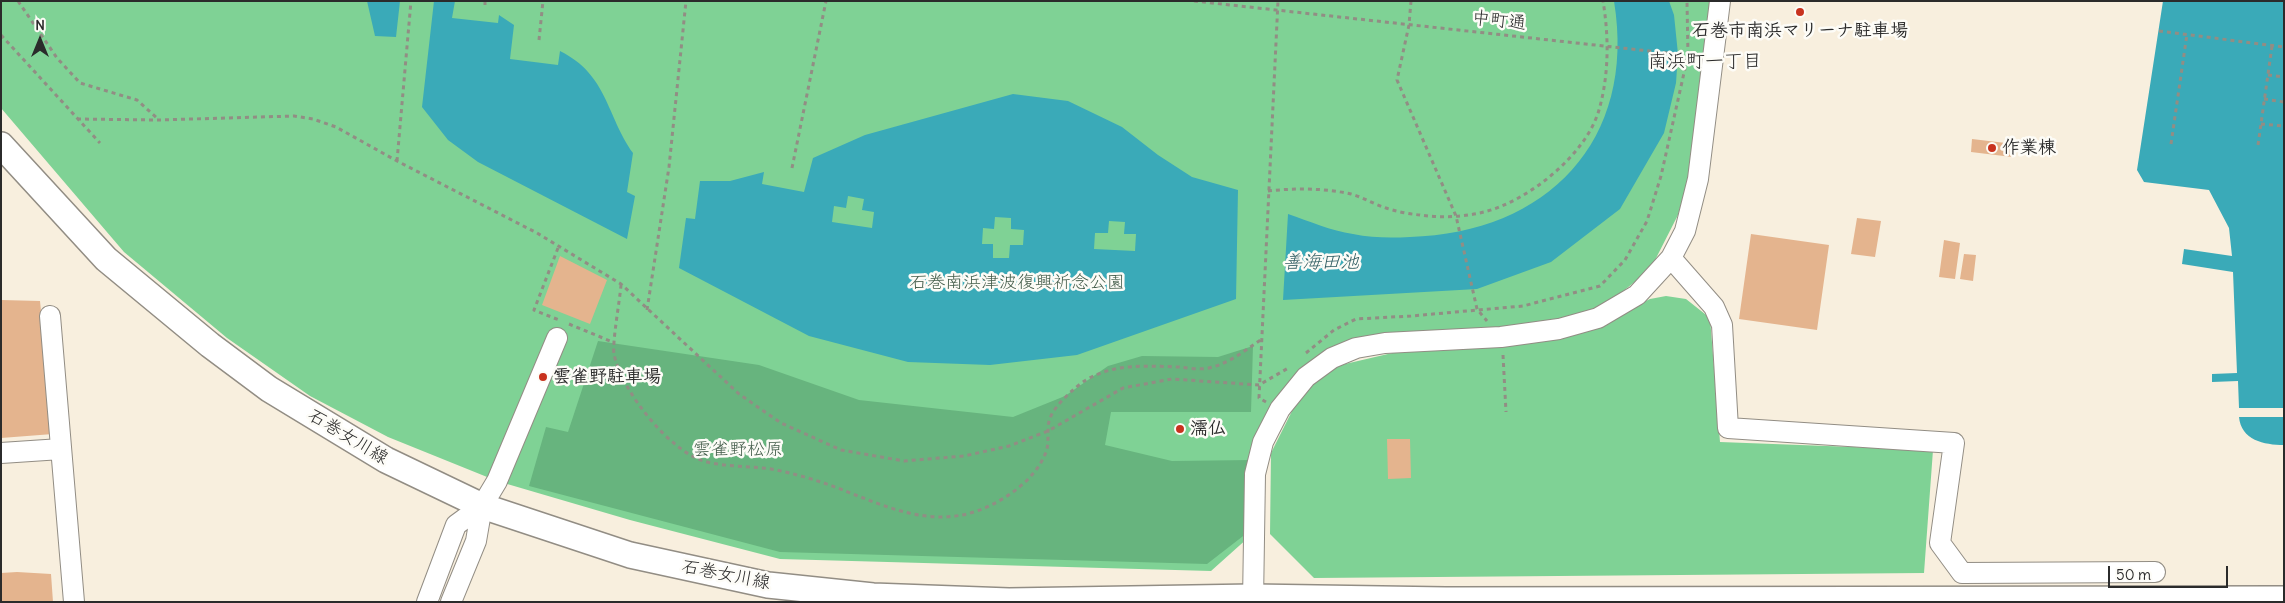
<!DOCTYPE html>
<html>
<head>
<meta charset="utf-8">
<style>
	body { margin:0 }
	#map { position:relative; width:2285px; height:603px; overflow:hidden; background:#f8efde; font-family:Delius,sans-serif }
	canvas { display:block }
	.frame { position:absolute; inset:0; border:2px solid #2b2b2b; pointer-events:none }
	.north { position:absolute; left:15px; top:15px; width:50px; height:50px; -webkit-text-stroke:4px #fdfcf7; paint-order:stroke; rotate:0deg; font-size:14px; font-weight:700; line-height:20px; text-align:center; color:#2b2b2b }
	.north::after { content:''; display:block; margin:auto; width:18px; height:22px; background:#2b2b2b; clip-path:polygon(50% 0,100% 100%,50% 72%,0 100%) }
	.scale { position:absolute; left:2108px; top:566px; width:120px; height:22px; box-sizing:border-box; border:2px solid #2b2b2b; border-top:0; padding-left:6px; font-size:15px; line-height:18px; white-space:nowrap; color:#2b2b2b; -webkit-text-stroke:4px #fdfcf7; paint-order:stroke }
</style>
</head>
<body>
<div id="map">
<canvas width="2285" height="603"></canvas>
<div class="frame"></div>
<div class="north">N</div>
<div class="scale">50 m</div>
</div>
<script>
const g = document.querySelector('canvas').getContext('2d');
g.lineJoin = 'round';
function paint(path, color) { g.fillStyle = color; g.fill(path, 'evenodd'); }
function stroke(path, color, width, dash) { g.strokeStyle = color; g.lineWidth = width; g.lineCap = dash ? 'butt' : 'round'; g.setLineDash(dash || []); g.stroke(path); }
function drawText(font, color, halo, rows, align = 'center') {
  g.font = font + ' Delius,"Klee One",sans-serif'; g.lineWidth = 5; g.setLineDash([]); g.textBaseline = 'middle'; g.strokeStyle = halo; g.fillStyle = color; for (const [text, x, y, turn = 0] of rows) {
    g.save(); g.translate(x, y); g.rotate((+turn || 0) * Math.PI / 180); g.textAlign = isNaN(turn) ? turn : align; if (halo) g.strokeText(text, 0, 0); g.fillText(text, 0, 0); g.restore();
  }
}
const green = new Path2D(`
	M1 1H1711L1689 176 1678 215 1650 270 1599 310 1558 324 1348 342 1270 411 1249 537 1211 571 780 559 630 520 497 481 388 437 310 396 227 338 124 252 1 108Z
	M1666 296 1686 299 1710 318 1720 442 1933 450 1924 573 1314 578 1270 534 1271 453 1302 391 1328 368 1405 350 1590 328 1650 299Z`);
const forest = new Path2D(`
	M598 341 759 365 859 400 1013 417 1065 396 1108 366 1142 356 1218 357 1253 346 1251 412H1111L1105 445 1172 461 1252 460 1247 533 1207 564 780 552 529 486 546 427 568 432Z`);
const water = new Path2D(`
	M367 1H400L396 37 375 36Z
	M434 1H455L452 18 498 23 499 15 514 25 510 59 558 65 560 51C608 75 606 115 633 153L627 192 635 196 627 239 478 162 448 140 422 107Z
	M1614 1H1669L1674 15 1678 54 1676 83 1664 133 1620 209 1551 262 1477 289 1283 300 1288 214C1309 221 1331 231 1353 234 1372 238 1391 238 1410 237 1547 233 1637 141 1614 1Z
	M2163 1H2284V408H2239L2238 381 2212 382V374L2237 373 2233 272 2182 264 2184 249 2232 256 2229 228 2209 190 2144 182 2137 170Z
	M1013 94 1068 101 1122 127 1158 155 1192 177 1238 190 1236 299 1077 355 990 365 908 362 809 336 679 268 686 218 695 219 700 181H730L764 172 762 184 804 192 813 158 865 135ZM848 196 864 199 862 210 874 212 872 228 832 222 834 206 846 208ZM995 217 1011 218V229L1024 230 1023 245H1010L1009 258H993V244H982L983 228 994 229ZM1109 221 1125 222 1124 234H1136L1135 251 1094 249 1095 233H1108Z
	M2239 417H2284V445C2264 445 2241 440 2239 417Z`);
const pier = new Path2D(`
	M2239 408H2284V411H2239Z
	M2239 414H2284V417H2239Z`);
const building = new Path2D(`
	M1972 139 2014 144 2012 157 1971 152Z
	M1857 218 1881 221 1875 257 1851 254Z
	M1751 234 1829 245 1817 330 1739 319Z
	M1944 240 1960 243 1955 279 1939 277Z
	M1964 254 1976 255 1973 281 1960 279Z
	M560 256 607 280 590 324 542 305Z
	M1 300 40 301 53 434 1 438Z
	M1387 439H1410L1411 478 1388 479Z
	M17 572 51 574 53 602H1V573Z`);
const path = new Path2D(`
	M18 1 57 58 80 83 137 100 158 119
	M1194 1 1695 56
	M1411 1 1409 25 1397 80 1456 216 1477 309 1487 321
	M485 5V1
	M2159 31 2284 47
	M1 35 100 143
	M539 40 543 1
	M2268 75 2284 77
	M2264 99 2284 102
	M77 119 159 120 294 116 313 119 336 127 397 161 537 233 621 284 739 394 781 423 841 450 904 461 964 456 1009 446 1048 431 1123 388 1172 379 1259 385 1290 367
	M2261 124 2284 126
	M2171 144 2187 34
	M2258 145 2272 46
	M397 161 411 1
	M792 168 826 1
	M1268 191C1295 188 1324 188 1351 194 1362 197 1372 203 1383 207 1394 211 1408 214 1420 215 1440 218 1463 217 1484 212 1528 201 1586 155 1599 110 1609 75 1609 37 1603 1
	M558 248 534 310 559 320
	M621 285C620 299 612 343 614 354 621 390 670 453 707 462 728 467 750 466 771 469 788 472 805 477 821 482 869 498 915 526 967 514 998 506 1035 482 1046 452 1050 441 1046 428 1050 418 1055 405 1075 387 1086 380 1115 363 1146 366 1179 367 1188 368 1200 370 1209 368 1230 363 1244 351 1262 339
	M647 310 669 167 686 1
	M569 324 615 343
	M1306 353 1334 330 1356 319 1411 316 1523 306 1600 286 1625 260 1647 221 1661 176 1688 55 1687 1
	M1503 355 1506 412
	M1266 402 1259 398 1278 1`);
const minor = new Path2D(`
	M1671 258 1714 307 1722 325 1728 428 1954 443 1940 543 1962 573 2155 572
	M50 316 74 602
	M1 453 61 449
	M427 602 456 525 482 506
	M451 602 476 541 482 506 497 481 557 338
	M1253 602 1255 474 1263 442 1280 409 1306 377 1332 358 1356 348 1385 343 1501 337 1559 329 1598 318 1637 295 1671 258 1685 231 1698 179 1720 1`);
const major = new Path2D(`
	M1 145 106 259 210 345 269 389 386 460 482 506 630 555 768 585 873 596 1009 601 1253 597 1446 600 2284 599`);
const markers = [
	[1800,12,5,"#c8321e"],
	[1992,148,5,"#c8321e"],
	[543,377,5,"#c8321e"],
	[1180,429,5,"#c8321e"]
];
const streetNames = [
	["中町通",1499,21,6],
	["石巻女川線",348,437,31],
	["石巻女川線",726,575,11]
];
const poiNames = [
	["石巻市南浜マリーナ駐車場",1800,31,"center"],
	["作業棟",2002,148],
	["雲雀野駐車場",553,377],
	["濡仏",1190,429]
];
const parkNames = [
	["石巻南浜津波復興祈念公園",1017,283],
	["雲雀野松原",738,450]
];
const neighbourhoodNames = [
	["南浜町一丁目",1705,62]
];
const waterNames = [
	["善海田池",1321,263]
];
paint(green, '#7fd295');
paint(forest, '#67b47e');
paint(water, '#3aaab8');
paint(pier, '#f8efde');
paint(building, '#e4b48e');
stroke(minor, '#928d84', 22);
stroke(major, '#928d84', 28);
stroke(path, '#928d84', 3, [4, 4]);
stroke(minor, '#fff', 20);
stroke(major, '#fff', 25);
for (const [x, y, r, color] of markers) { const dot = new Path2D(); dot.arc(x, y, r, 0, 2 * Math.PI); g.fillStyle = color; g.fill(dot); stroke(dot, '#fdfcf7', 2); }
drawText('18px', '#2b2b2b', '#fdfcf7', streetNames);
drawText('bold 18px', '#2b2b2b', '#fdfcf7', poiNames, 'left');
drawText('18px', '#445d4b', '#fdfcf7', parkNames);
drawText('19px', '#2b2b2b', '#fdfcf7', neighbourhoodNames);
drawText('italic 19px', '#315e63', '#fdfcf7', waterNames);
</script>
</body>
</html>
